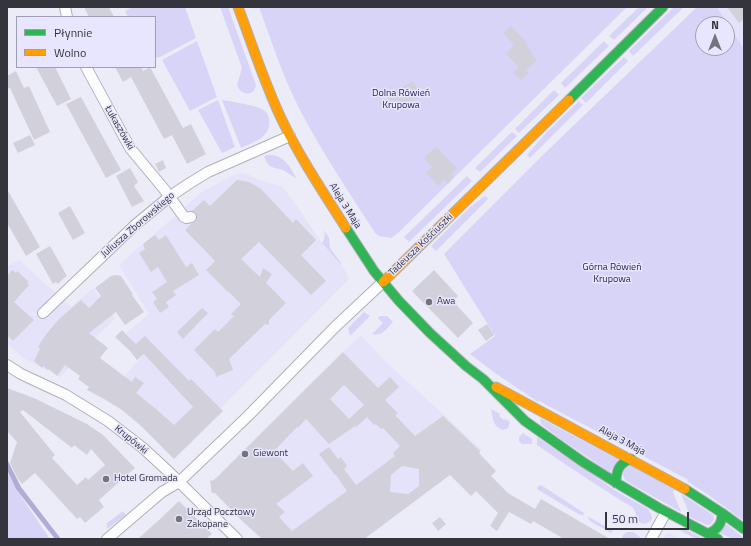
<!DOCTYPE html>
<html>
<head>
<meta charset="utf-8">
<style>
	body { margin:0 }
	#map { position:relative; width:751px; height:546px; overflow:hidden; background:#ececf8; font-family:"Titillium Web",sans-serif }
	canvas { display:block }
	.frame { position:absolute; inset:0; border:8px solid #34343d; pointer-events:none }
	.legend { position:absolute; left:16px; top:16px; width:140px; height:52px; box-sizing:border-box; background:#e7e6fe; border:1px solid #9f9fb1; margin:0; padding:5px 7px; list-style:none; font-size:12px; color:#34343d }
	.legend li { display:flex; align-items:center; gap:8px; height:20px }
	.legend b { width:20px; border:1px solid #9f9fb1 }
	.north { position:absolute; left:695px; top:16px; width:40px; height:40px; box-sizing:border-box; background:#e7e6fe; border:1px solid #9f9fb1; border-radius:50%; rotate:0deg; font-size:11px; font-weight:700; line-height:16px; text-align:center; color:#34343d }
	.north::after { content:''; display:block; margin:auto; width:14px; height:18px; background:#74747e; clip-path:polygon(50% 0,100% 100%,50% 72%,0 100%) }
	.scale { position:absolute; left:605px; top:512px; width:84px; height:18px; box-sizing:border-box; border:2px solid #34343d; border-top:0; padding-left:5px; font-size:12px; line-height:14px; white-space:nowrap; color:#34343d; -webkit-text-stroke:3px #e7e6fe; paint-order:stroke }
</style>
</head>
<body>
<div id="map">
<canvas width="751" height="546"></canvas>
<div class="frame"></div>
<ul class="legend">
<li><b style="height:5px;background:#30b455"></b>Płynnie</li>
<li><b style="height:5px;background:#ff9f0a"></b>Wolno</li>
</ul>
<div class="north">N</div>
<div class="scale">50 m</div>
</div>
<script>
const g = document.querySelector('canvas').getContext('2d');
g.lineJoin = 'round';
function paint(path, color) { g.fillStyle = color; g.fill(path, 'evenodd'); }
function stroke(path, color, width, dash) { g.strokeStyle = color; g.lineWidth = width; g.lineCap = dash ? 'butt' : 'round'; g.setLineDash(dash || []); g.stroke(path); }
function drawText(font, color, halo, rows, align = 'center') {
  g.font = font + ' "Titillium Web",sans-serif'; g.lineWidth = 3; g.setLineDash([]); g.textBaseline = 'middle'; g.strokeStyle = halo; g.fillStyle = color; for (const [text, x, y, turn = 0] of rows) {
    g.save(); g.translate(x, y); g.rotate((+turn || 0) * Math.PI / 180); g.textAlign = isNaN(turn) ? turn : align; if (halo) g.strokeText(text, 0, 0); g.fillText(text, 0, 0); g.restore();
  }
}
const built = new Path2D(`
	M717 7H744V49Z
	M242 173 250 175 259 180 281 186 285 190 297 206 322 243 345 270 349 279 221 408 222 411 174 459 140 425 122 410 104 399 145 353 126 333 149 314 119 265 202 192 231 176Z
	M19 260 71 307 93 288 115 319 94 339 61 377 23 358 7 344V266Z
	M361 335 384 360 482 450 365 539H262L239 518 215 493 211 492V482L214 480 306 388Z
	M667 533H669L681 539H663Z`);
const green = new Path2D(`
	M133 7H185L196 38 160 57 155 58V17H128L125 11Z
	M220 7H228L256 85C254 97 241 96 237 85L242 68Z
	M259 7H627L398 233 391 238 379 236 375 233C350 194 324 155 302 114 284 80 272 43 259 7Z
	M639 7H648L614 40 609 36Z
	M674 7H684L633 56 629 51Z
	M697 7H717L744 49V521L707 494 687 481 688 480 685 478 539 401 538 402 495 373 470 354 495 336 444 254 548 150ZM703 24H727V48H703Z
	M197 41 217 97 190 111 162 60Z
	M604 41 609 46 565 88 561 83Z
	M624 57 628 61 586 103 581 98Z
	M554 90 559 95 519 133 515 129Z
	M218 100 235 147 222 153 198 110Z
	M222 100C234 102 248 104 259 108 265 110 268 113 269 119 272 137 254 142 241 148Z
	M579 101 583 105 530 158 527 155 545 134Z
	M512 132 517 136 480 172 475 168Z
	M268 155C284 154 290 167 297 179L283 170 271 167 267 163 264 156Z
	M467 176 472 181 409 242 404 237Z
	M485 196 488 199 436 251 431 246 470 207Z
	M324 230 329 238 330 248 341 263V265L322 243C325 240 325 234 324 230Z
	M364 312 370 316 350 336 348 328Z
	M380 316H387L393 322C387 328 382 337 372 334L383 323 378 318Z
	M491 409 500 414 499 416 504 420 505 419 510 422 508 428 503 430C493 427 493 419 491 409Z
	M540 418 618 459 610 472 562 440 541 424Z
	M523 433 532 439V444H522L519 441V437Z
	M537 437 616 491 648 509 651 514 652 518 651 521C636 530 638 514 633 508 631 506 628 504 625 503 595 484 566 465 537 445Z
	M631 466 675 490 673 492 681 512 626 481C621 475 623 468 631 466Z
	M7 472 16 489 50 539H7Z
	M541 485 584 513 583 516 581 514 580 515 537 489 538 486Z
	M681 494 713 515 714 519 711 524 707 525 687 516 689 513Z
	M123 511 126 515 107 529V523Z
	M589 517 613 531 611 533 590 521V520L588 519Z
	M726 524 744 538V539H733L720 533Z
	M683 528 704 539H696L681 531Z
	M627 532H633L639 536 641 539 622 538 623 535Z`);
const water = new Path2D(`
	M7 459 21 487 61 539H55L16 489 7 470Z`);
const building = new Path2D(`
	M84 7H109L114 17H89Z
	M727 7H744V19L739 23Z
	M511 26 526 42 528 46 527 47 532 52 531 53 537 60 526 70 529 73 521 80 513 73 519 67 506 54 514 45 503 33Z
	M36 67H55L71 99 57 106Z
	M115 67H141L143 71 150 67 183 128 191 124 206 154 187 164 172 135 164 139 131 77 123 82Z
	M16 71 24 88 29 86 50 132 34 140 10 88 7 89V76Z
	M413 81 421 95 394 110 387 96Z
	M81 97 121 170 106 178 66 104Z
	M30 135 35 145 18 153 13 143Z
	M436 147 457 168 451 174 454 177 448 184 444 180 439 186 426 173 432 167 424 158Z
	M163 160 166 168 159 172 155 164Z
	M130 168 138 182 134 186 144 201 132 207 116 176Z
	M237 180 249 182 256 186 261 189 293 223 296 219 316 240 301 255 326 281 311 295 259 242 241 259 260 277 263 268 272 274 266 283 286 303 269 320V325L265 324 229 359 233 370 216 377 215 372 194 350 215 329 218 332 234 316 231 314 241 304 229 292H228L206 270 215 261 185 230 191 224 195 222 197 219V216L196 213 192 211 204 200 210 206Z
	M7 189 40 247 26 256 7 223Z
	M70 206 85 233 73 240 58 213Z
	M155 235 159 240 166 235 186 267 192 263 199 275 173 291 176 295 166 302 169 307 160 313 153 302 157 299 152 292 167 282 158 267 151 272 139 253 145 249 143 244Z
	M50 246 67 276 64 278 58 284 56 282 53 284 36 254Z
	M12 270 16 273 17 271 29 282 27 283 29 285 14 302 34 320 13 341 7 335V276Z
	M434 270 458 296 453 301 473 323 458 338 412 291Z
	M116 275 121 276 133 294 132 295 144 312 125 325 116 312 89 333 108 348 100 358 132 382 135 377 144 383 136 393 156 409 174 425 193 407 144 354 137 360 130 351 115 337 122 330 136 344 145 336 189 381 191 379 223 411 174 459 140 425 122 410 104 399 87 390 89 387 78 379 80 376 65 365 57 376 49 369 48 370 43 366 42 368 34 361 40 349 38 347 44 337 59 319 81 300 89 308 101 296 95 288 111 276Z
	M202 308 208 313 183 339 177 332Z
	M487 324 494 335 486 341 478 330Z
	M343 352 378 388 390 377 399 387 385 400 398 413 395 415 415 436 443 416 480 451 479 453 496 471 491 476 508 493 535 509 541 499 610 539H564L533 521 531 524 509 512 497 531 490 526 498 513 476 491 471 496 450 475 364 539H262L241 520 215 493H212L210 481 214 480ZM344 385 364 405 349 419 330 399ZM367 417 374 425 376 424 381 429 383 428 400 446 393 453 395 456 356 485 344 469 347 466 341 457 338 459 329 447 319 454 335 475H336L347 491 292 531 279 517 285 512 276 504 313 476 303 463 293 471 274 451 297 427 298 428 306 419 329 444 355 426 356 427ZM402 466 419 469V486L408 494 390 492 391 475Z
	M7 388 34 398 87 424 103 435 135 468 99 500 104 507 85 523 80 517 77 519 35 473 22 484 18 479 10 463 17 442 7 431ZM23 410 72 448 74 445 87 455 91 449 105 465 88 480 86 477 77 485 52 458 55 455 20 412Z
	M179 501 212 534 206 539H138L150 528 158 521Z
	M440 517 446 524 438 531 432 523Z`);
const street = new Path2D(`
	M65 7 67 17
	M86 67 130 148 164 189 184 217 186 218 191 217
	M43 313 135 225 169 197 190 183 208 172 290 136
	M7 365 21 374 66 395 108 421 143 448 170 473 237 539
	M107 539 162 492 179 482 248 416 335 327 383 282
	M651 539 666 512`);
const fast = new Path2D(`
	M569 100 663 7
	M346 228 374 271 399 301 430 333 466 366 483 379 525 421 583 462 620 485 659 508 718 539
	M616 483C616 471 619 463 631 459
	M685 489 722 513 744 529
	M708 534C718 529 722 524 722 513`);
const slow = new Path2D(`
	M238 7C252 44 264 82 281 118 299 156 323 192 346 228
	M383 282 569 100
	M496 387 685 489`);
const markers = [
	[429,302,4,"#74747e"],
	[245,454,4,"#74747e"],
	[106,479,4,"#74747e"],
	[179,519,4,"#74747e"]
];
const parkNames = [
	["Dolna Rówień",401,94],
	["Krupowa",401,106],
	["Górna Rówień",612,268],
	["Krupowa",612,280]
];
const streetNames = [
	["Łukaszówki",119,128,60],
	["Aleja 3 Maja",345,206,58],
	["Juliusza Zborowskiego",138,225,-41],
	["Tadeusza Kościuszki",421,245,-44],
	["Krupówki",131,440,39],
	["Aleja 3 Maja",622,441,28]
];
const poiNames = [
	["Awa",437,302],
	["Giewont",253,454],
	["Hotel Gromada",114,479],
	["Urząd Pocztowy",187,513],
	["Zakopane",187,525]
];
paint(built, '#e5e3fa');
paint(green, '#d7d4f8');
paint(water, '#b0acd6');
paint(building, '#d2d1db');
stroke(street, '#b0b0b9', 12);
stroke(fast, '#b0b0b9', 11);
stroke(slow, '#b0b0b9', 11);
stroke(street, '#fcfcfe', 10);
stroke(fast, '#30b455', 9);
stroke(slow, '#ff9f0a', 9);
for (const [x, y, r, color] of markers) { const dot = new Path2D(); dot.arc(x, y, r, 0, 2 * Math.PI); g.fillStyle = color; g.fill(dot); stroke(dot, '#e7e6fe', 1.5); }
drawText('10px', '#312264', '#e7e6fe', parkNames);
drawText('10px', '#34343d', '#e7e6fe', streetNames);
drawText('10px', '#34343d', '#e7e6fe', poiNames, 'left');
</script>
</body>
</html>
